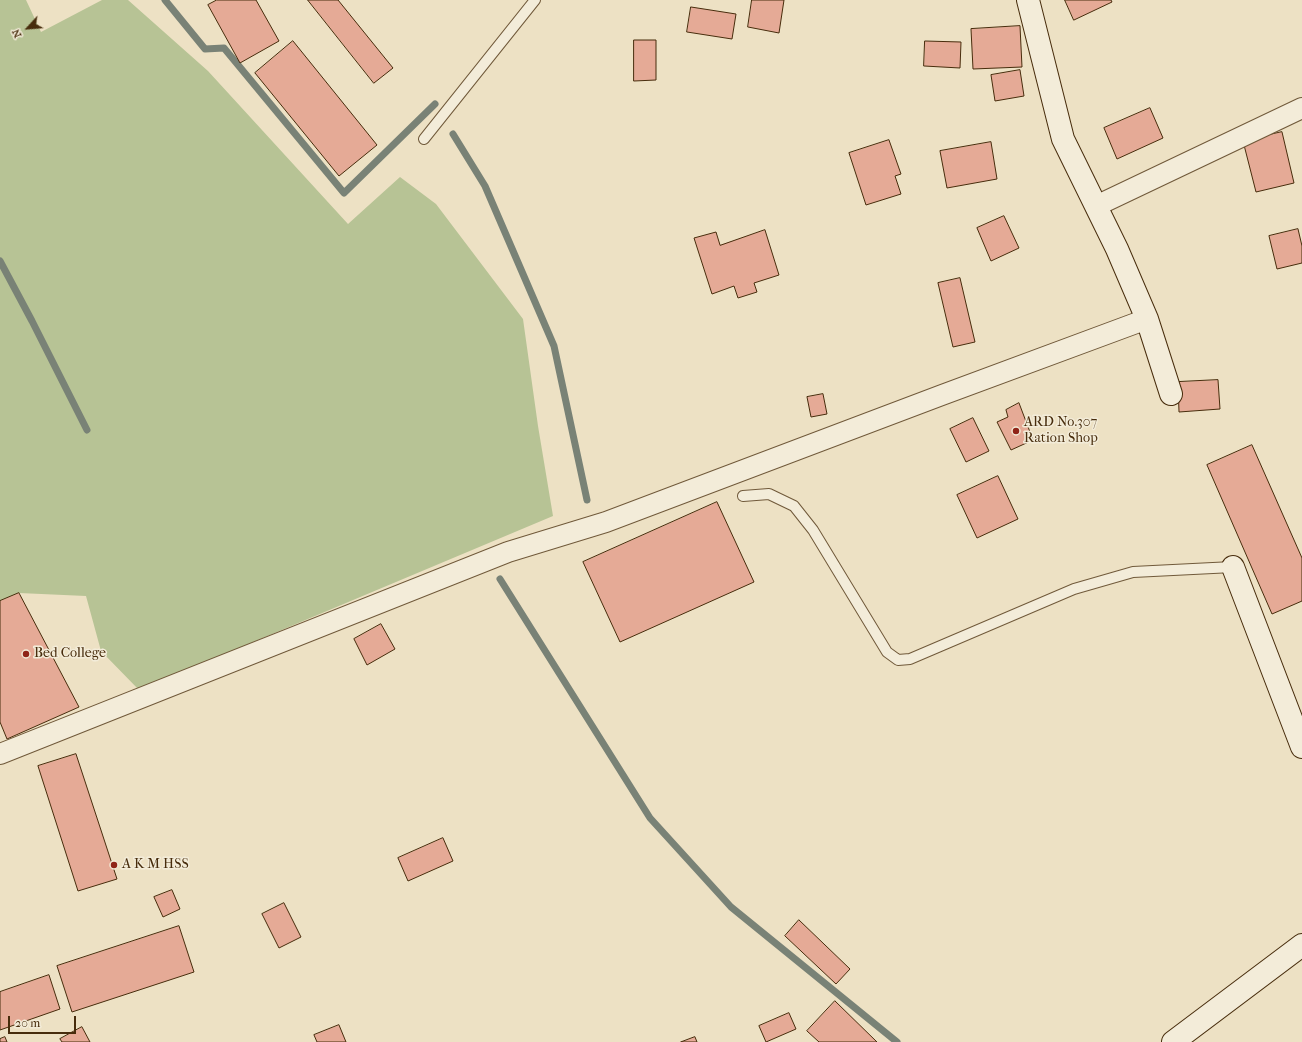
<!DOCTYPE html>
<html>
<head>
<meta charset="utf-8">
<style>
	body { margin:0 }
	#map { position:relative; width:1302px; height:1042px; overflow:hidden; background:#ede1c4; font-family:"IM FELL French Canon",serif }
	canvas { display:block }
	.north { position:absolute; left:8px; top:8px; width:40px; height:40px; -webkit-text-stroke:3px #f3ecd9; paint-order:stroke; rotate:244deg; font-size:11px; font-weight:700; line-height:16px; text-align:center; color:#472c0c }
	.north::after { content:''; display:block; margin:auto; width:14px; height:18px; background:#472c0c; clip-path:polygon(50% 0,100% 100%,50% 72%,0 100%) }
	.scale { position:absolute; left:8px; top:1016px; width:68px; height:18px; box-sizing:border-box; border:2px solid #472c0c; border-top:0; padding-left:5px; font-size:12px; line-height:14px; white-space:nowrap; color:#472c0c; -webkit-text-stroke:3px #f3ecd9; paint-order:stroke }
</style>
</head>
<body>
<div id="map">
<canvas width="1302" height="1042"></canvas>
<div class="north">N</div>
<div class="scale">20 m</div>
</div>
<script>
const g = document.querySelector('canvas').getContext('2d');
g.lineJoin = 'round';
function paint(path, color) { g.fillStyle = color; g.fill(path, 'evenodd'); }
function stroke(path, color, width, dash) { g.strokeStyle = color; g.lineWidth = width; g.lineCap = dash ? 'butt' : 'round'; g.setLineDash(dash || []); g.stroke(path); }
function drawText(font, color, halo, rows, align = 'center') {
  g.font = font + ' "IM FELL French Canon",serif'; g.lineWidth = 3; g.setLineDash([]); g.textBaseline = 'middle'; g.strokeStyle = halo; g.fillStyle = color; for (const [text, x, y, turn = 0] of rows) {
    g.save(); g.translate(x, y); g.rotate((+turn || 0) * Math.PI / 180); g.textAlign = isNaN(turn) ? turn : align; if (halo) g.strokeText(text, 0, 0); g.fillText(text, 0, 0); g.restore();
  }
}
const green = new Path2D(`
	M0 0H26L41 32 102 0H128L208 71 348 224 400 177 436 204 523 319 538 426 553 516 139 690 101 651 86 596 19 593 0 601Z`);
const stream = new Path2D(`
	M165 0 205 49 224 48 344 193 435 104
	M453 134 485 186 554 346 587 500
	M0 261 32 321 87 430
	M500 579 650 818 731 907 897 1042`);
const building = new Path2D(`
	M217 0H256L279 41 240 63 208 5Z
	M308 0H338L393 68 374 83Z
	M752 0H784L779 33 748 27Z
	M1065 0H1111L1112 2 1074 20Z
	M691 7 736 14 732 39 687 32Z
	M1020 26 1022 67 973 69 971 29Z
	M634 40H656V80L634 81Z
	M293 41 377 145 339 176 255 73Z
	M925 41 961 42 960 68 924 66Z
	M1020 70 1024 96 995 101 991 75Z
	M1150 108 1163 138 1117 159 1104 128Z
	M1282 132 1294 183 1256 192 1243 141Z
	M889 140 901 174 895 176 901 194 866 205 849 153Z
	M991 142 997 179 947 188 940 151Z
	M1004 216 1019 248 991 261 977 228Z
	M1298 229 1302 246V263L1277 269 1269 236Z
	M765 230 779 275 754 283 757 292 738 298 734 286 712 294 694 238 716 232 720 245Z
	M960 278 975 342 953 347 938 283Z
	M1218 380 1220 409 1179 412 1178 382Z
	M823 394 827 414 811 417 807 397Z
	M1019 403 1033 440 1011 450 997 422 1008 417 1006 410Z
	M973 418 989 451 966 462 950 429Z
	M1252 445 1302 558V601L1272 614 1207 465Z
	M998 476 1018 519 977 538 957 495Z
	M717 502 754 582 620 642 583 562Z
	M19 593 79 707 7 739 0 722V601Z
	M381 624 395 649 367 665 354 639Z
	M76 754 117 879 78 891 38 766Z
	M443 838 453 861 408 881 398 858Z
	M172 890 180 909 163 917 154 897Z
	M284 903 301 937 279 948 262 914Z
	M799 920 850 969 836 984 785 936Z
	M179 926 194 972 72 1012 57 966Z
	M49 975 60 1009 0 1030V992Z
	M835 1001 877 1042H819L807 1031Z
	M789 1013 796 1029 766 1042 759 1026Z
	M339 1025 346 1042H317L314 1035Z
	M82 1027 90 1042H62L60 1039Z
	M5 1037 7 1042H0V1039Z
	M695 1037 697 1042H681Z`);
const lane = new Path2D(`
	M424 139 535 0
	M743 496 769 494 794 506 813 530 887 652 898 660 910 659 1074 589 1133 572 1233 567`);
const street = new Path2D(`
	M1096 206 1302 108
	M0 754 508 552 606 522 942 395 1147 319`);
const secondary = new Path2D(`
	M1028 0 1063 139 1117 249 1147 319 1171 394
	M1233 567 1302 747
	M1173 1042 1302 945`);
const markers = [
	[1016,431,4,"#8f2418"],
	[26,654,4,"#8f2418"],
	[114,865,4,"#8f2418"]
];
const poiNames = [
	["ARD No.307",1024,423],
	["Ration Shop",1024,439],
	["Bed College",34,654],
	["A K M HSS",122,865]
];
paint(green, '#b7c395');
stroke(stream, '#798276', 7);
paint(building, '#e5aa96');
stroke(building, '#472c0c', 1);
stroke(lane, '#70593a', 12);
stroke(street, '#70593a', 22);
stroke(secondary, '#472c0c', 24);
stroke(lane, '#f3ecd9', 10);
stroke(street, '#f3ecd9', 20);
stroke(secondary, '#f3ecd9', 22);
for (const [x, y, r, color] of markers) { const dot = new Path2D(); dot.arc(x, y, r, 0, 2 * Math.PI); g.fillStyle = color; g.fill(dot); stroke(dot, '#f3ecd9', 1.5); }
drawText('14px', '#472c0c', '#f3ecd9', poiNames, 'left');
</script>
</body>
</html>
